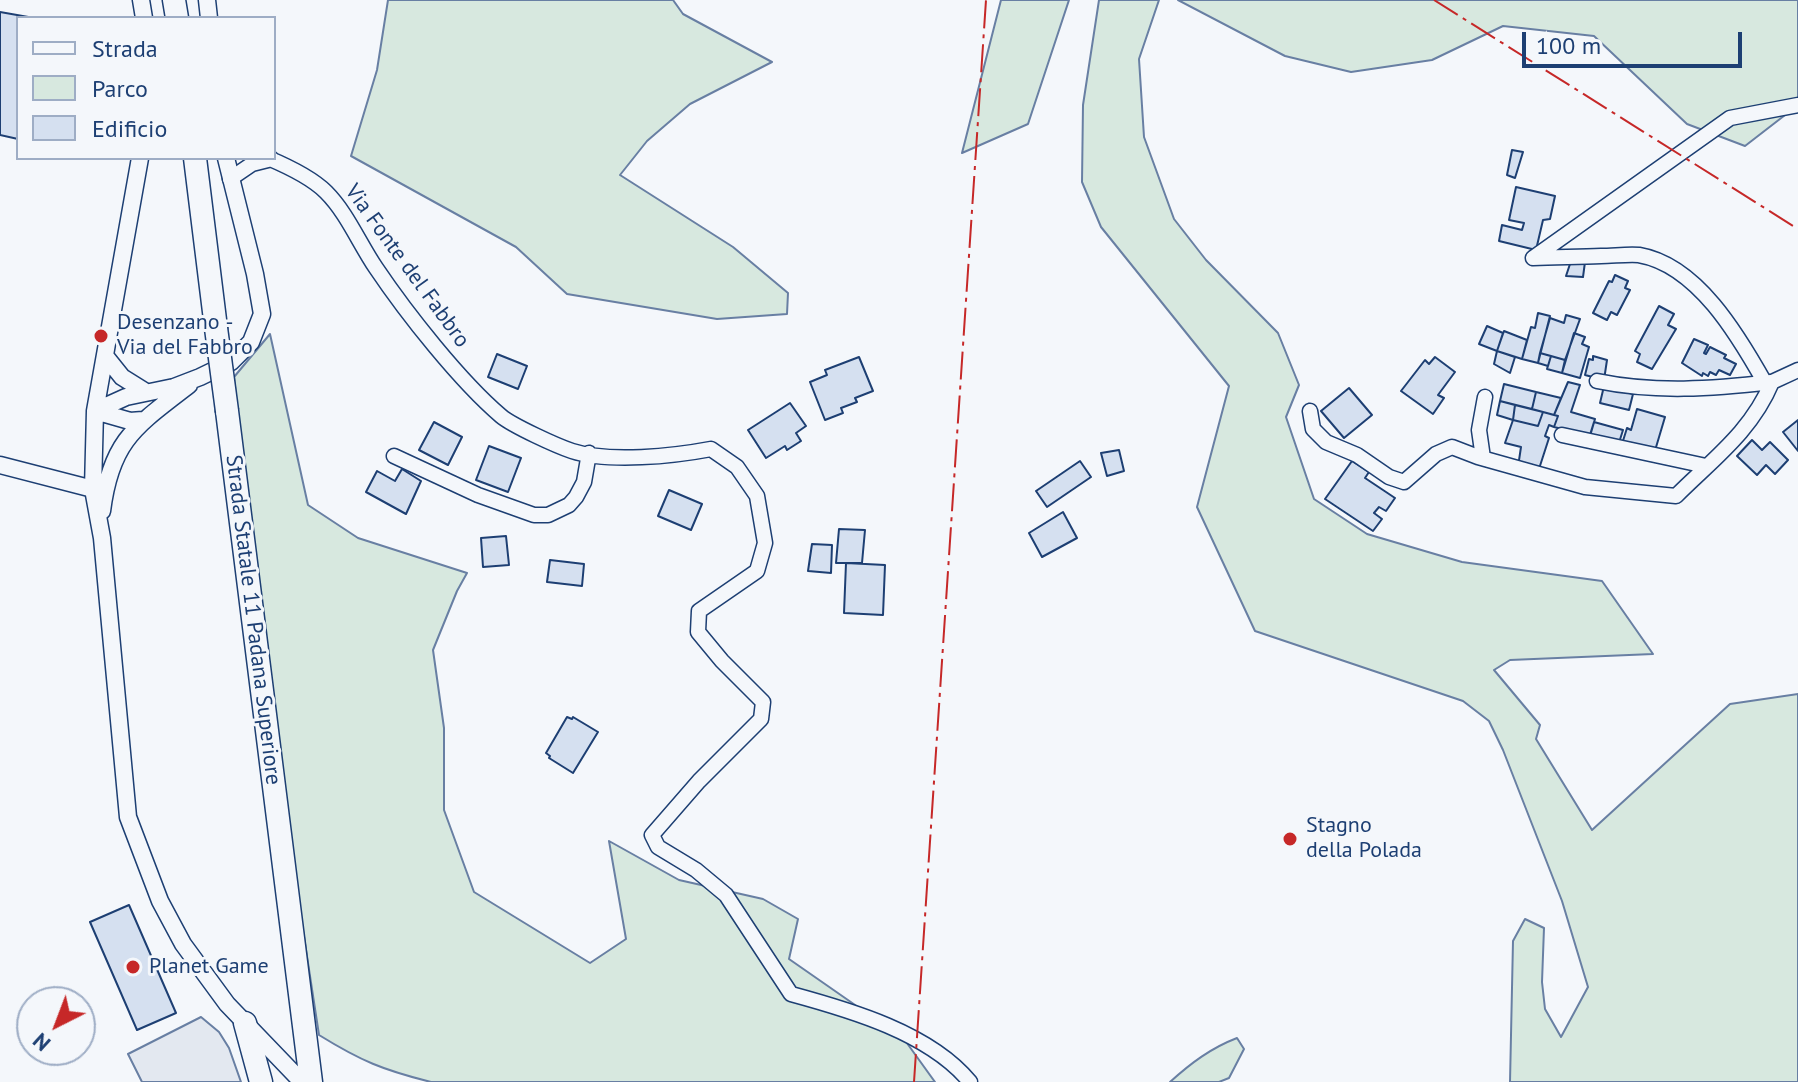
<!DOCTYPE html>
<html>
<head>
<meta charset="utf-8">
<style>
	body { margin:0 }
	#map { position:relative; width:1798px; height:1082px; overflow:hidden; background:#f4f7fb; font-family:"PT Sans",sans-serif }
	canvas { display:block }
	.legend { position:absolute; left:16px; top:16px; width:260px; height:144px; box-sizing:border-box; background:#f4f7fb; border:2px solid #9eadc5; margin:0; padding:10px 14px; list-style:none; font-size:24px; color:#1d3f73 }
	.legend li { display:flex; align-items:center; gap:16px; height:40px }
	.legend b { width:40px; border:2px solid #9eadc5 }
	.north { position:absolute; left:16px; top:986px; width:80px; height:80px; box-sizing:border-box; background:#f4f7fb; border:2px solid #9eadc5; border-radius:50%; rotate:222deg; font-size:22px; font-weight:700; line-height:32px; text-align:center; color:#1d3f73 }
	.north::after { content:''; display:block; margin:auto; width:28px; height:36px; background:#c62828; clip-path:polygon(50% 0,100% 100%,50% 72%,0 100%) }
	.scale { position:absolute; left:1522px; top:32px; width:220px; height:36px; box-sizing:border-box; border:4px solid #1d3f73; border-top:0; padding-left:10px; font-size:24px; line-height:28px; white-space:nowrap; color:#1d3f73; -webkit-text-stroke:6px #f4f7fb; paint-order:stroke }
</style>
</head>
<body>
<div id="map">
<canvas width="1798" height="1082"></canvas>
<ul class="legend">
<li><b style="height:10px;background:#f4f7fb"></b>Strada</li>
<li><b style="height:22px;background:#d7e8df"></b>Parco</li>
<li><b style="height:22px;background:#d5e0f0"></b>Edificio</li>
</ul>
<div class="north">N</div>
<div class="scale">100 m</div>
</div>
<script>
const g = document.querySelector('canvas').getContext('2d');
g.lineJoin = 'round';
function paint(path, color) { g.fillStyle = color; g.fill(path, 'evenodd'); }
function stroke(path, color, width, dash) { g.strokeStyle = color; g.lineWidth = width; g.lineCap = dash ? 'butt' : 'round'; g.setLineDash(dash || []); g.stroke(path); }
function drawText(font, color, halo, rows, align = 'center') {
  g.font = font + ' "PT Sans",sans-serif'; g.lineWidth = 6; g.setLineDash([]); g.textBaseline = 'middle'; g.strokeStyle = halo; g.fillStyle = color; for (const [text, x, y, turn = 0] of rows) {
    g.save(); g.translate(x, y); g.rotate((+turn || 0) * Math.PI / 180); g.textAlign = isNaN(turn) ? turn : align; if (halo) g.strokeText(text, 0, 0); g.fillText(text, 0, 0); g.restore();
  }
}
const green = new Path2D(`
	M388 0H673L683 14 772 62 690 104 647 141 620 175 733 247 788 293 787 314 717 319 567 294 516 247 351 156 377 70Z
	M1001 0H1069L1028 124 962 153Z
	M1099 0H1159L1139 59 1144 137 1174 219 1206 260 1278 333 1299 385 1286 417 1314 499 1367 534 1462 562 1602 581 1653 654 1510 660 1494 670 1540 725 1536 739 1592 830 1730 704 1798 694V1082H1510L1513 941 1525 919 1544 928 1542 982 1545 1009 1561 1037 1588 987 1562 901 1503 750 1489 721 1463 701 1255 631 1197 507 1229 386 1101 227 1082 182 1083 105Z
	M1178 0H1798V105L1745 146 1687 124 1594 36 1503 26 1432 60 1351 72 1285 56Z
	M270 334 308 505 358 538 467 573 457 591 433 650 444 728V810L474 892 590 963 626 939 609 841 679 880 763 899 798 919 789 959 904 1039 935 1082H431C383 1070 361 1061 319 1035L275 747 234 377Z
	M1237 1038 1244 1049 1229 1078 1219 1082H1170C1191 1063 1211 1048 1237 1038Z`);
const parking = new Path2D(`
	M201 1017 219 1032 229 1048 241 1082H142L128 1054Z`);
const building = new Path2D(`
	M0 12 34 18H18V139L0 135Z
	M1512 150 1523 152 1515 178 1507 175Z
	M1516 187 1555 196 1550 219 1543 220 1536 250 1499 241 1502 225 1522 230 1524 223 1509 220Z
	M1571 261 1585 262 1583 277 1566 276Z
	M1615 275 1628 281 1625 288 1630 290 1617 315 1611 312 1607 320 1593 313 1609 281 1612 282Z
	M1659 306 1674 314 1668 325 1676 329 1652 369 1637 362 1640 354 1635 351Z
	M1538 313 1550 316 1538 363 1522 359 1531 327 1535 328Z
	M1566 315 1580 319 1565 360 1540 353 1550 318 1564 323Z
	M1487 326 1503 333 1497 351 1479 344Z
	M1504 331 1527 340 1522 359 1497 351Z
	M1574 333 1585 337 1582 344 1589 347 1580 378 1562 373Z
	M1694 339 1708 345 1704 353 1706 354 1710 347 1726 355 1724 358 1736 364 1730 375 1719 370 1716 375 1710 372 1708 376 1703 373 1702 376 1682 363Z
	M1497 351 1515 357 1510 373 1494 364Z
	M1540 353 1551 356 1548 366 1538 363Z
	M497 354 527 366 518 389 488 377Z
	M1551 356 1565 360 1562 373 1547 369Z
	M1593 356 1607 360 1604 380 1585 375 1589 359 1593 360Z
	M859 357 873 391 855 398 857 402 841 408 843 413 825 420 810 382 827 375 825 370Z
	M1435 357 1455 372 1438 395 1444 398 1433 414 1401 391 1425 360 1429 364Z
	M1568 382 1580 385 1571 412 1595 419 1590 436 1554 427 1558 416 1554 415Z
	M1504 384 1536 392 1532 409 1500 401Z
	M1604 386 1633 394 1629 410 1600 403Z
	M1349 388 1372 415 1344 438 1321 411Z
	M1536 392 1561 398 1554 415 1532 409Z
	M1500 401 1515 405 1513 420 1497 415Z
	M790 403 806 426 796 433 801 441 787 450 785 446 766 458 748 430Z
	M1515 405 1543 412 1538 426 1513 420Z
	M1637 409 1665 417 1654 454 1622 444 1627 428 1631 430Z
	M1543 412 1558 416 1554 427 1549 425 1545 436 1549 438 1538 472 1518 467 1521 447 1505 443 1513 420 1538 426Z
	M1798 420V451L1783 432Z
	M434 422 462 437 448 465 419 450Z
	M1594 422 1623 430 1618 446 1589 438Z
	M1752 440 1762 450 1770 442 1788 460 1775 474 1766 465 1757 475 1737 456Z
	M489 446 521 458 508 492 476 480Z
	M1119 450 1124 471 1107 476 1101 453Z
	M1080 461 1091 477 1047 507 1036 491Z
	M1352 461 1369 472 1365 478 1395 498 1386 511 1379 507 1374 513 1382 519 1373 531 1325 499Z
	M402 469 421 481 406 514 366 492 377 471 395 481Z
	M669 490 702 504 691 530 658 516Z
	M1063 512 1077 538 1042 557 1029 533Z
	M839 529 865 530 862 563H836Z
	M506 536 509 565 483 567 481 538Z
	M812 544 832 545 831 573 808 571Z
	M550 560 584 564 582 586 547 582Z
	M846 563 885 565 883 615 844 613Z
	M567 717 572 719 573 717 598 732 573 773 549 758 550 756 546 753Z
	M129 905 176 1013 137 1030 90 922Z`);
const minor = new Path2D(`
	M268 158C287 166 311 177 326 192 347 213 359 243 376 268 407 314 460 381 501 416 513 426 557 446 572 451 609 463 674 456 711 449L737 467 757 496 765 543 757 571 699 611 698 632 722 661 763 702 761 719 699 781 652 835 658 847 696 870 726 895 791 994C850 1010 930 1033 970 1082
	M230 179 252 164 272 159
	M1533 258 1730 118 1798 105
	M1533 258C1556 257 1579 257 1601 256 1613 256 1627 254 1639 255 1697 265 1738 335 1765 383
	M1597 381C1655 393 1713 389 1771 382
	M1310 411 1313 429 1326 442 1357 455 1389 477 1404 482 1436 454 1452 447 1478 457 1585 487 1676 496C1713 459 1751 432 1772 382L1798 370
	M1562 435 1706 466
	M394 456 478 495 534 515H548L569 505 576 497 584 482 589 453
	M1483 458 1479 430 1485 397`);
const tertiary = new Path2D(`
	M141 0 144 18
	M207 0 209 18
	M140 158 95 411 93 489 102 538 128 817 160 901 183 944 227 1004 302 1082
	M106 357 122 377 146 392
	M95 411 126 397 174 387 200 377 231 362 251 342 262 314 255 274 226 158
	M95 411 130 421 143 420
	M0 465 93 489
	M102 511C111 440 136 426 189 385`);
const trunk = new Path2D(`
	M174 0 177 18
	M195 158 216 328
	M227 411 311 1082
	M245 1023 261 1082`);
const trunkBridge = new Path2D(`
	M216 328 227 411`);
const power = new Path2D(`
	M1434 0 1798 229
	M914 1082 986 0`);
const markers = [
	[101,336,8,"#c62828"],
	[1290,839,8,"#c62828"],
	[133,967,8,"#c62828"]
];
const streetNames = [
	["Via Fonte del Fabbro",407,266,54],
	["Strada Statale 11 Padana Superiore",253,620,83]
];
const poiNames = [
	["Desenzano -",117,323],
	["Via del Fabbro",117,348],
	["Stagno",1306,826],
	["della Polada",1306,851],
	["Planet Game",149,967]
];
paint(green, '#d7e8df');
stroke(green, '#687fa3', 2);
paint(parking, '#e3e8f0');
stroke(parking, '#687fa3', 2);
paint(building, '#d5e0f0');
stroke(building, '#1d3f73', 2);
stroke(minor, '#1d3f73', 17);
stroke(tertiary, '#1d3f73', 19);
stroke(trunk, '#1d3f73', 25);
stroke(minor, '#f4f7fb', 14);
stroke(tertiary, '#f4f7fb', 16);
stroke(trunk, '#f4f7fb', 22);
stroke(trunkBridge, '#1d3f73', 25, []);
stroke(trunkBridge, '#f4f7fb', 22);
stroke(power, '#c62828', 2, [28, 6, 4, 6]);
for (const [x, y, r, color] of markers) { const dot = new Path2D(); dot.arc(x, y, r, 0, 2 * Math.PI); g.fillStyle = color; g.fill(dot); stroke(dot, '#f4f7fb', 3); }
drawText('22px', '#1d3f73', '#f4f7fb', streetNames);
drawText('22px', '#1d3f73', '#f4f7fb', poiNames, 'left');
</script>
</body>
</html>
